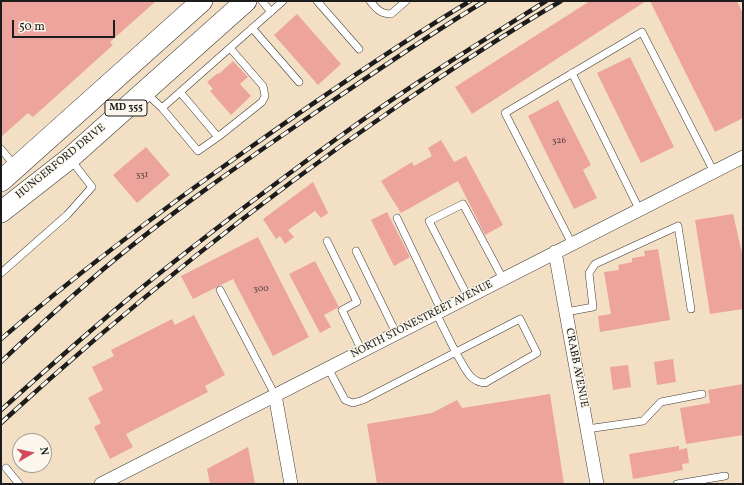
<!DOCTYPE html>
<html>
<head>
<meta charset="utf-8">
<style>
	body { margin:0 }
	#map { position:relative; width:744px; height:485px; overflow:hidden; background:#f3e0c4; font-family:Vollkorn,serif }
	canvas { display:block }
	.frame { position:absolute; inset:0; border:2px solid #1c1c1c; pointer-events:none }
	.north { position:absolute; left:12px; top:433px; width:40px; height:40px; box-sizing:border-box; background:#fbf7ec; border:1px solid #a29f99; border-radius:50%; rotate:81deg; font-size:11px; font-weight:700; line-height:16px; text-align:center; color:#1c1c1c }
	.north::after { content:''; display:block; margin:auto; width:14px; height:18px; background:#d1495b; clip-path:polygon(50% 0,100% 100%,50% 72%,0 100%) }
	.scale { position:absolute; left:12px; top:20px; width:103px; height:18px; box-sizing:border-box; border:2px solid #1c1c1c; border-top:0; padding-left:5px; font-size:12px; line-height:14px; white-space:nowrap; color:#1c1c1c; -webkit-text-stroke:3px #fbf7ec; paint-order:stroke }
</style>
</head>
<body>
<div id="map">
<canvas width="744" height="485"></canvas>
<div class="frame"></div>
<div class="north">N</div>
<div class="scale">50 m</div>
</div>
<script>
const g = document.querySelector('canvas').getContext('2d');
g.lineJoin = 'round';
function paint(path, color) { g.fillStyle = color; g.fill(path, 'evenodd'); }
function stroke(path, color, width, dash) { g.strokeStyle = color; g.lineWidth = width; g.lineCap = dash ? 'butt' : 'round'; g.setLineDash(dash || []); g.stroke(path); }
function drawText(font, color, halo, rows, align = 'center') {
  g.font = font + ' Vollkorn,serif'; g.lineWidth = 3; g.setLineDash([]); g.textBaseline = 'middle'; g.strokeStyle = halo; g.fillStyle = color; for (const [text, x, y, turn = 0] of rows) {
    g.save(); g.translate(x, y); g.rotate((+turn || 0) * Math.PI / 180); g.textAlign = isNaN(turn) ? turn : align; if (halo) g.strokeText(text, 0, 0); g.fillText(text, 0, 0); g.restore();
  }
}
const building = new Path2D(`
	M1 1H156L110 42 113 45 33 117 28 113 1 137Z
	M590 1H646L472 114 455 87Z
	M650 1H737L743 14V118L715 132Z
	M297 14 341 64 318 85 274 35Z
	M630 57 674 147 641 163 597 73Z
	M233 61 248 77 240 84 251 96 231 115 210 91 213 89 207 82 218 73 219 74Z
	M558 100 591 165 583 170 597 198 574 209 528 116Z
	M441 140 454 162 466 156 503 225 485 235 458 181 401 213 381 181 412 162 414 166 432 156 428 148Z
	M146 147 170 175 137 203 113 175Z
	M313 182 328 213 321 218 315 211 288 230 294 237 285 244 280 236 276 239 263 219Z
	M387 212 410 257 394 266 371 220Z
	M733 214 743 257V309L710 314 695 220Z
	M258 237 309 337 273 356 233 279 193 299 181 276Z
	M658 249 670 320 600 332 598 316 611 314 604 272 619 270 618 265 632 262V258L645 256 644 251Z
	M315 261 339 307 324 315 331 327 320 333 289 274Z
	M194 315 225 375 205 386 208 392 126 434 133 447 110 459 94 427 101 423 88 398 103 390 92 367 114 356 111 350 172 319 175 325Z
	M673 359 676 382 657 385 654 362Z
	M628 365 631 387 613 390 610 367Z
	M743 384V435L686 444 680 408 710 403 708 390Z
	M550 394 564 484H377L367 424 432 413 457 400 462 408Z
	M679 446V450L687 448 689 463 682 464 683 470 633 479 629 454Z
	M248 447 255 484H210L207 469Z`);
const service = new Path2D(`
	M262 1 271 12
	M317 1 359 49
	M370 1C377 9 380 14 391 14L406 1
	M252 28 299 82
	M572 73 639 209
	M180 92 218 137 198 151 162 108 283 1
	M146 93 162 108
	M218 137 262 102 265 96 263 86 230 48
	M1 149 15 166
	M397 218 441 310
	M327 241 357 302 342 310 362 351
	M572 244 505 113 642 32 714 172
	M356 251 396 333
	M1 273 67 215 92 187 71 160
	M220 290 275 395
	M468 297 429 221 463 204 503 279
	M566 312 593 307 589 273 595 264 678 226 691 309
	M328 368 345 400 353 403 363 400 520 319 537 353 485 383C469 382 465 367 457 355L436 313
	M587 429 643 421 661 402 702 394
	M6 468 19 484
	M677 484 725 476`);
const minor = new Path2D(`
	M555 252 597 484
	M275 395 291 484
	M101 484 743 157`);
const primary = new Path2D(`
	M1 181 202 1
	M1 212 70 158 246 1`);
const rail = new Path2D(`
	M1 339C80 271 163 209 248 149 320 98 394 47 470 1
	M1 362C31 333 62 305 93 278 166 215 246 160 325 106 378 70 430 34 485 1
	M1 410C58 359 115 308 175 261 229 218 284 177 339 137 406 88 476 45 546 1
	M1 423C124 310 254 205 392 110 447 72 503 35 561 1`);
const numberNames = [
	["326",559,141],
	["331",142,175],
	["300",261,289]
];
const shields = [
	[126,108,42]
];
const shieldNames = [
	["MD 355",126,108]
];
const streetNames = [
	["HUNGERFORD DRIVE",61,162,-39],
	["NORTH STONESTREET AVENUE",422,320,-27],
	["CRABB AVENUE",576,368,79]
];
paint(building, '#eca49d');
stroke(service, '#3c3935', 8);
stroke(minor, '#3c3935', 14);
stroke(primary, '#3c3935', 22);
stroke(service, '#fff', 7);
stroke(minor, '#fff', 13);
stroke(primary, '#fff', 21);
stroke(rail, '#1c1c1c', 4.5);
stroke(rail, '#fbf7ec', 3, [9]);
drawText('9px', '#503e3c', null, numberNames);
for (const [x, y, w] of shields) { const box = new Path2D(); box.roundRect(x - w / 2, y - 8, w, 16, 3); g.fillStyle = '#fbf7ec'; g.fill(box); stroke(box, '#1c1c1c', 1); }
drawText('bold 10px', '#1c1c1c', null, shieldNames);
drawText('11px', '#1c1c1c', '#fbf7ec', streetNames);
</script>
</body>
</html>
